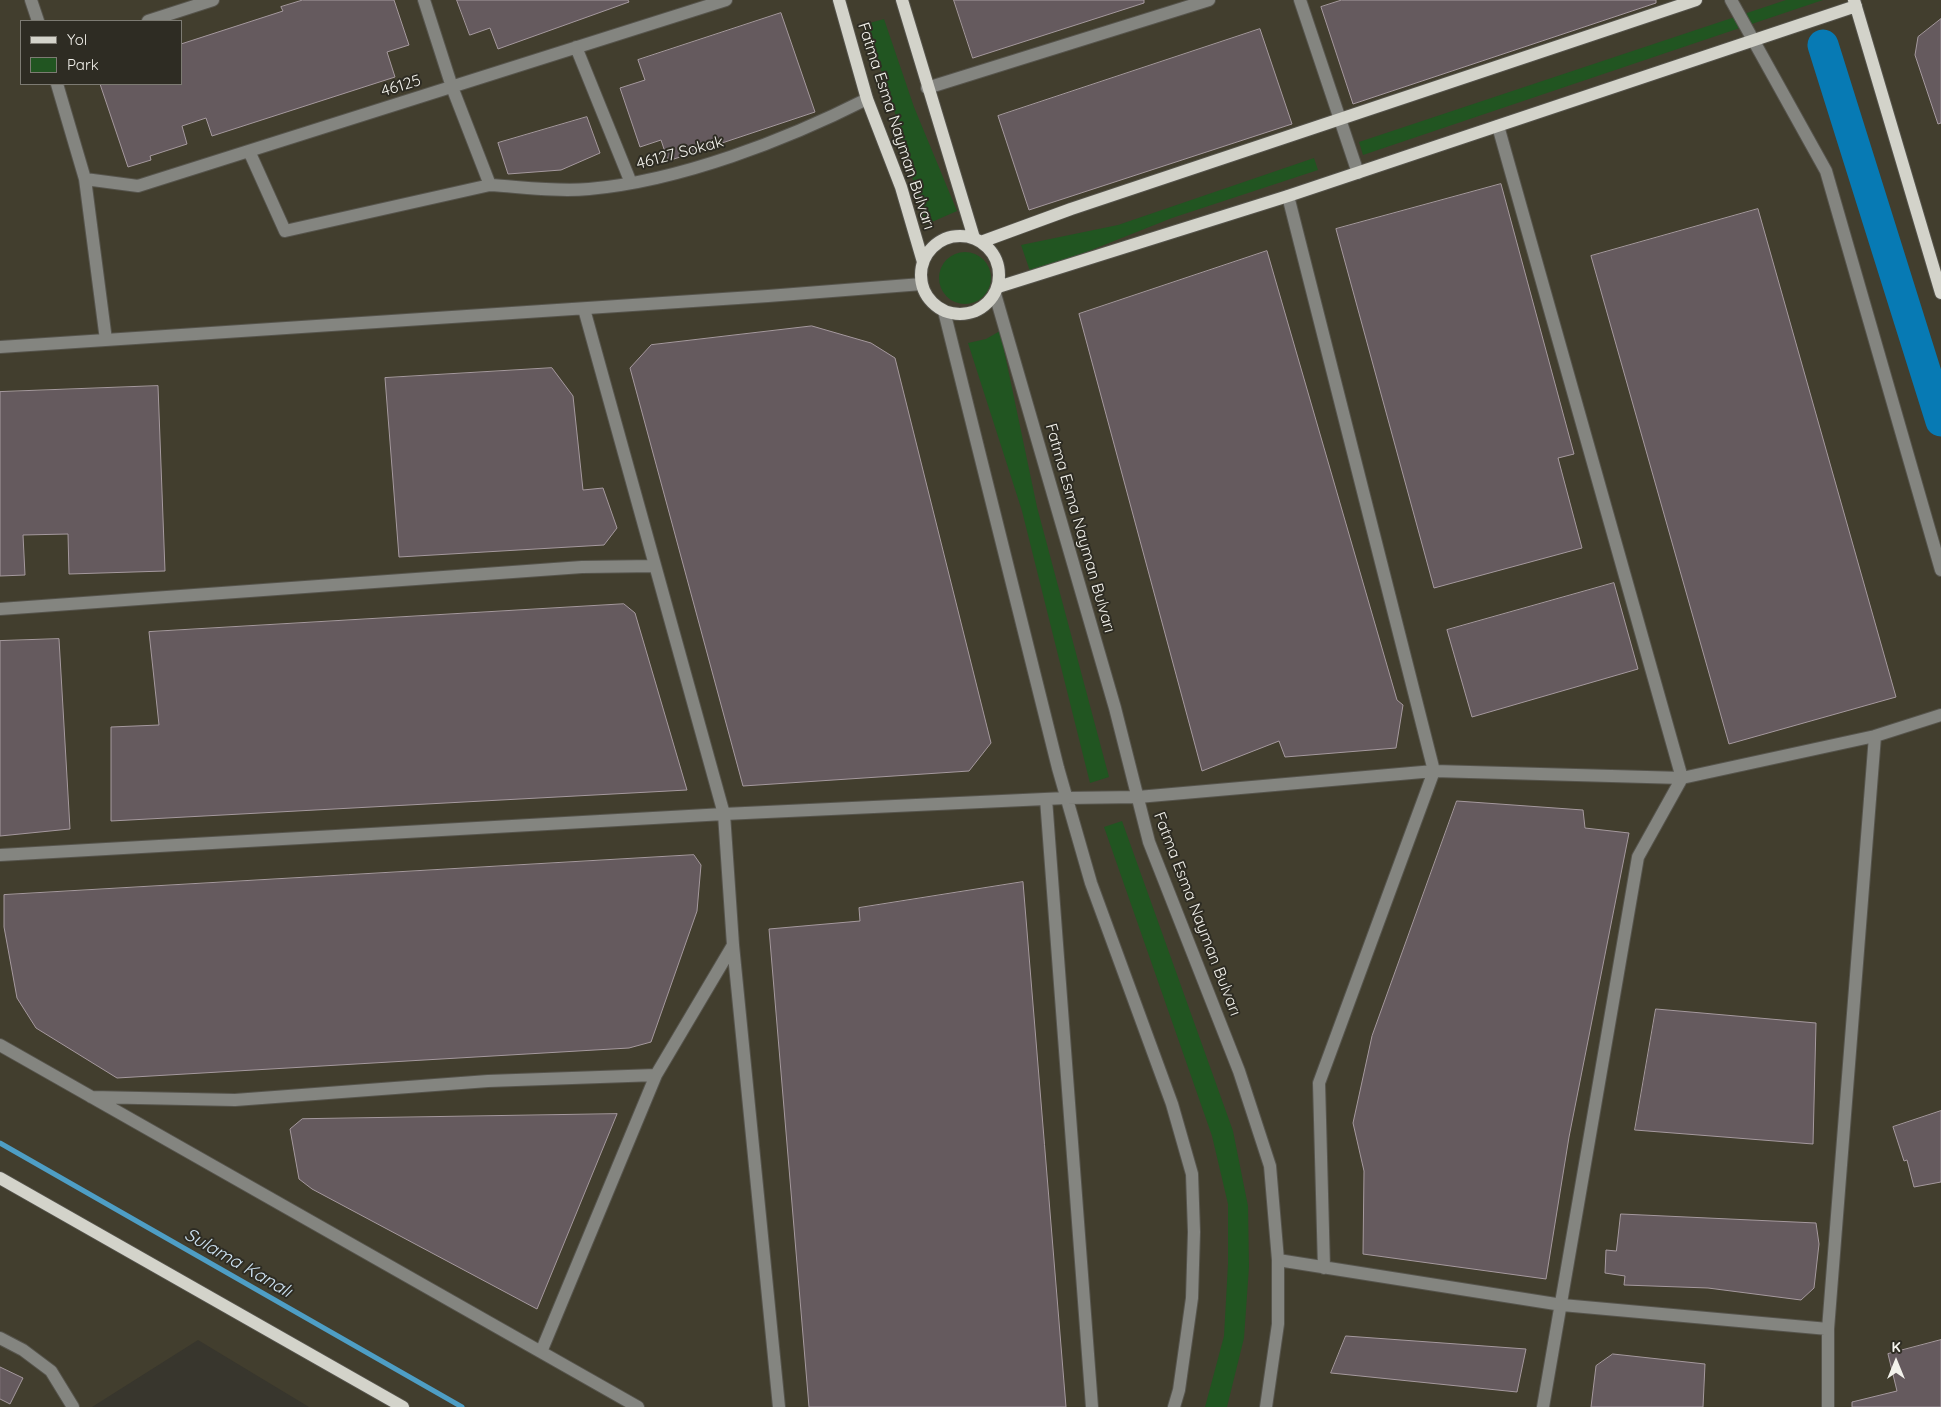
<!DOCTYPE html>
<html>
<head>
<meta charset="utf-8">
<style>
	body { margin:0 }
	#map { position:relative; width:1941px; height:1407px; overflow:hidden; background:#38362d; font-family:Quicksand,sans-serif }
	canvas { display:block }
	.legend { position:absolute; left:20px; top:20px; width:162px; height:65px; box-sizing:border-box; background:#2e2c23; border:1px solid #7d7b73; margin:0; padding:6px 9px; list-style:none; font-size:15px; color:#f3f2ec }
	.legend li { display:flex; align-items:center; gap:10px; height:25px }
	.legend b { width:25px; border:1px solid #7d7b73 }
	.north { position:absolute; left:1871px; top:1337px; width:50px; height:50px; -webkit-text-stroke:4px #2e2c23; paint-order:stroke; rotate:0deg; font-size:14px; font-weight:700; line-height:20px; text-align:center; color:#f3f2ec }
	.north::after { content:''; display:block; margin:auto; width:18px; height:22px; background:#f3f2ec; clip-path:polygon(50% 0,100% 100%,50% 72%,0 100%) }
</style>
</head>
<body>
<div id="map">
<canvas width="1941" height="1407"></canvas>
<ul class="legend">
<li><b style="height:6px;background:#d3d3ca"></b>Yol</li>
<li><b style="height:14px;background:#215521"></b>Park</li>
</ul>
<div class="north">K</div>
</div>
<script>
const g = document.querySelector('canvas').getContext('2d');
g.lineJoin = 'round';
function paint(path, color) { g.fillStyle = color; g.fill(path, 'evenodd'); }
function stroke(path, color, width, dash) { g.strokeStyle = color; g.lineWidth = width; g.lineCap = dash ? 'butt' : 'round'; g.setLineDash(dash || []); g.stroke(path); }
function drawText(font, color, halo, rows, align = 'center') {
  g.font = font + ' Quicksand,sans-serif'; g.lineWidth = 4; g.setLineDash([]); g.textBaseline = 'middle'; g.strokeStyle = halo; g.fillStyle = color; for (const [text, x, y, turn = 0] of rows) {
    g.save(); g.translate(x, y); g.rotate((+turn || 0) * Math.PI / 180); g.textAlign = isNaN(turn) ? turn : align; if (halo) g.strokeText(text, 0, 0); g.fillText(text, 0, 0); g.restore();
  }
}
const built = new Path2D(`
	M0 0H1941V1407H309L198 1340 92 1407H0ZM21 21H181V84H21Z`);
const green = new Path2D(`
	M1786 0H1823L1363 155 1359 142Z
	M884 19 914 107 957 211 925 225 895 113 866 24Z
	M1314 158 1318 170 1172 218 1031 274 1021 245 1118 225Z
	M939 278a26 26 0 1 1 52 0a26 26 0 1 1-52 0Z
	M1000 331 1037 507 1109 777 1090 783 1022 511 968 343 986 339Z
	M1122 821 1233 1131 1248 1206 1249 1267 1244 1338 1227 1407H1205L1224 1336 1228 1264V1204L1212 1136 1104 827Z`);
const stream = new Path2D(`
	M0 1143 462 1407`);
const river = new Path2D(`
	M1823 45 1941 421`);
const building = new Path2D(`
	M303 0H394L409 45 387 52 395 77 212 136 206 118 182 126 187 144 150 156 151 160 128 167 100 84H181V44L283 11 281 7Z
	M457 0H628L629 2 498 49 490 28 470 35Z
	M954 0H1144V3L973 58Z
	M1342 0H1656V3L1353 104 1321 7Z
	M781 13 815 112 668 161 661 140 640 147 620 88 645 80 638 60Z
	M1941 19V123L1938 124 1915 55 1918 37Z
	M1260 29 1292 124 1029 210 998 116Z
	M587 117 600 153 561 170 508 174 498 143Z
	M1501 184 1574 454 1558 458 1582 548 1434 588 1336 229Z
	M1758 209 1896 697 1729 744 1591 256Z
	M1267 251 1397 700 1403 705 1396 748 1285 757 1279 741 1202 771 1079 314Z
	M812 326 871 343 895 358 991 743 969 771 743 786 630 368 651 345Z
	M552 368 573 396 583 490 603 488 617 528 604 545 399 557 385 378Z
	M158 386 165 571 69 574 68 534 23 535 25 575 0 576V392Z
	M1614 583 1638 669 1472 717 1447 630Z
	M624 604 635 613 687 790 111 821V727L159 725 149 632Z
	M59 639 70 829 0 836V641Z
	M1457 801 1583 810 1585 828 1629 833 1569 1137 1546 1279 1363 1254 1364 1171 1353 1123 1372 1036Z
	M694 855 701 865 697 911 651 1042 629 1048 117 1078 36 1028 17 998 4 927V895Z
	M1023 882 1066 1407H809L769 929 860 921 859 908Z
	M1656 1009 1816 1023 1813 1144 1635 1130Z
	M1941 1111V1182L1914 1187 1907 1160 1904 1161 1893 1127Z
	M617 1114 537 1309 312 1189 299 1179 290 1129 302 1119Z
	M1621 1214 1816 1223 1819 1244 1814 1288 1801 1300 1708 1288 1624 1285 1625 1276 1605 1273 1606 1250 1616 1251Z
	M1346 1336 1526 1349 1517 1392 1331 1373Z
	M1941 1340V1407H1852V1402L1897 1391 1888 1354Z
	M1613 1354 1705 1364 1703 1407H1591L1596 1366Z
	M0 1367 23 1378 10 1404 0 1399Z`);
const minor = new Path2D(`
	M31 0 38 21
	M424 0 452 87 490 185C522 187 557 192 589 189 680 181 786 140 867 99
	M1300 0 1358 173
	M1731 0 1826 171 1941 570
	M148 21 213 0
	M576 47 631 183
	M57 84 85 179 106 340
	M927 88 1209 0
	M1498 126 1682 778 1638 857 1543 1407
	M249 151 285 231 490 185
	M85 179 138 186 726 0
	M1288 196 1434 771 1319 1083 1324 1268
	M995 294 1115 708 1149 842 1239 1071 1270 1166 1278 1260V1324L1266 1407
	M944 311 1058 768 1091 883 1172 1104 1192 1174 1194 1232 1192 1298 1179 1390 1174 1407
	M0 347 768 296 922 284
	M0 609 582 567 655 566
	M1046 799 1092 1407
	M0 855 724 814 1066 798 1138 797 1434 771 1682 778 1875 736 1941 715
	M733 945 779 1407
	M0 1045 638 1407
	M91 1097 235 1100 488 1081 656 1075 733 945 724 814 584 309
	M1278 1260 1562 1305 1828 1329 1875 736
	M0 1338 23 1350 51 1371 73 1407
	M541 1352 656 1075
	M1828 1407V1329`);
const major = new Path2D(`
	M839 0 867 99 901 187 923 262
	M902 0 974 238
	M1854 0 1941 293
	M921 275a39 39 0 1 1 78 0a39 39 0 1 1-78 0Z
	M981 242 1071 209 1696 0
	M998 287 1288 196 1856 6
	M0 1178 403 1407`);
const streetNames = [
	["46125",401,86,-17],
	["Fatma Esma Nayman Bulvarı",896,126,72],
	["46127 Sokak",680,153,-15],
	["Fatma Esma Nayman Bulvarı",1080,528,74],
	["Fatma Esma Nayman Bulvarı",1197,914,69]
];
const waterNames = [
	["Sulama Kanalı",238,1263,30]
];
paint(built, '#423e2e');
paint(green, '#215521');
stroke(stream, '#4e9ec5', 5);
stroke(river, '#077ab4', 31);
paint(building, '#655a5e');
stroke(building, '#a5999e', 1);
stroke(minor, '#56544c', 14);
stroke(major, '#56544c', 14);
stroke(minor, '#848580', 12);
stroke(major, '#d3d3ca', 12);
drawText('16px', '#f3f2ec', '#2e2c23', streetNames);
drawText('italic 18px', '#cee3f3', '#2e2c23', waterNames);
</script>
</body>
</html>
